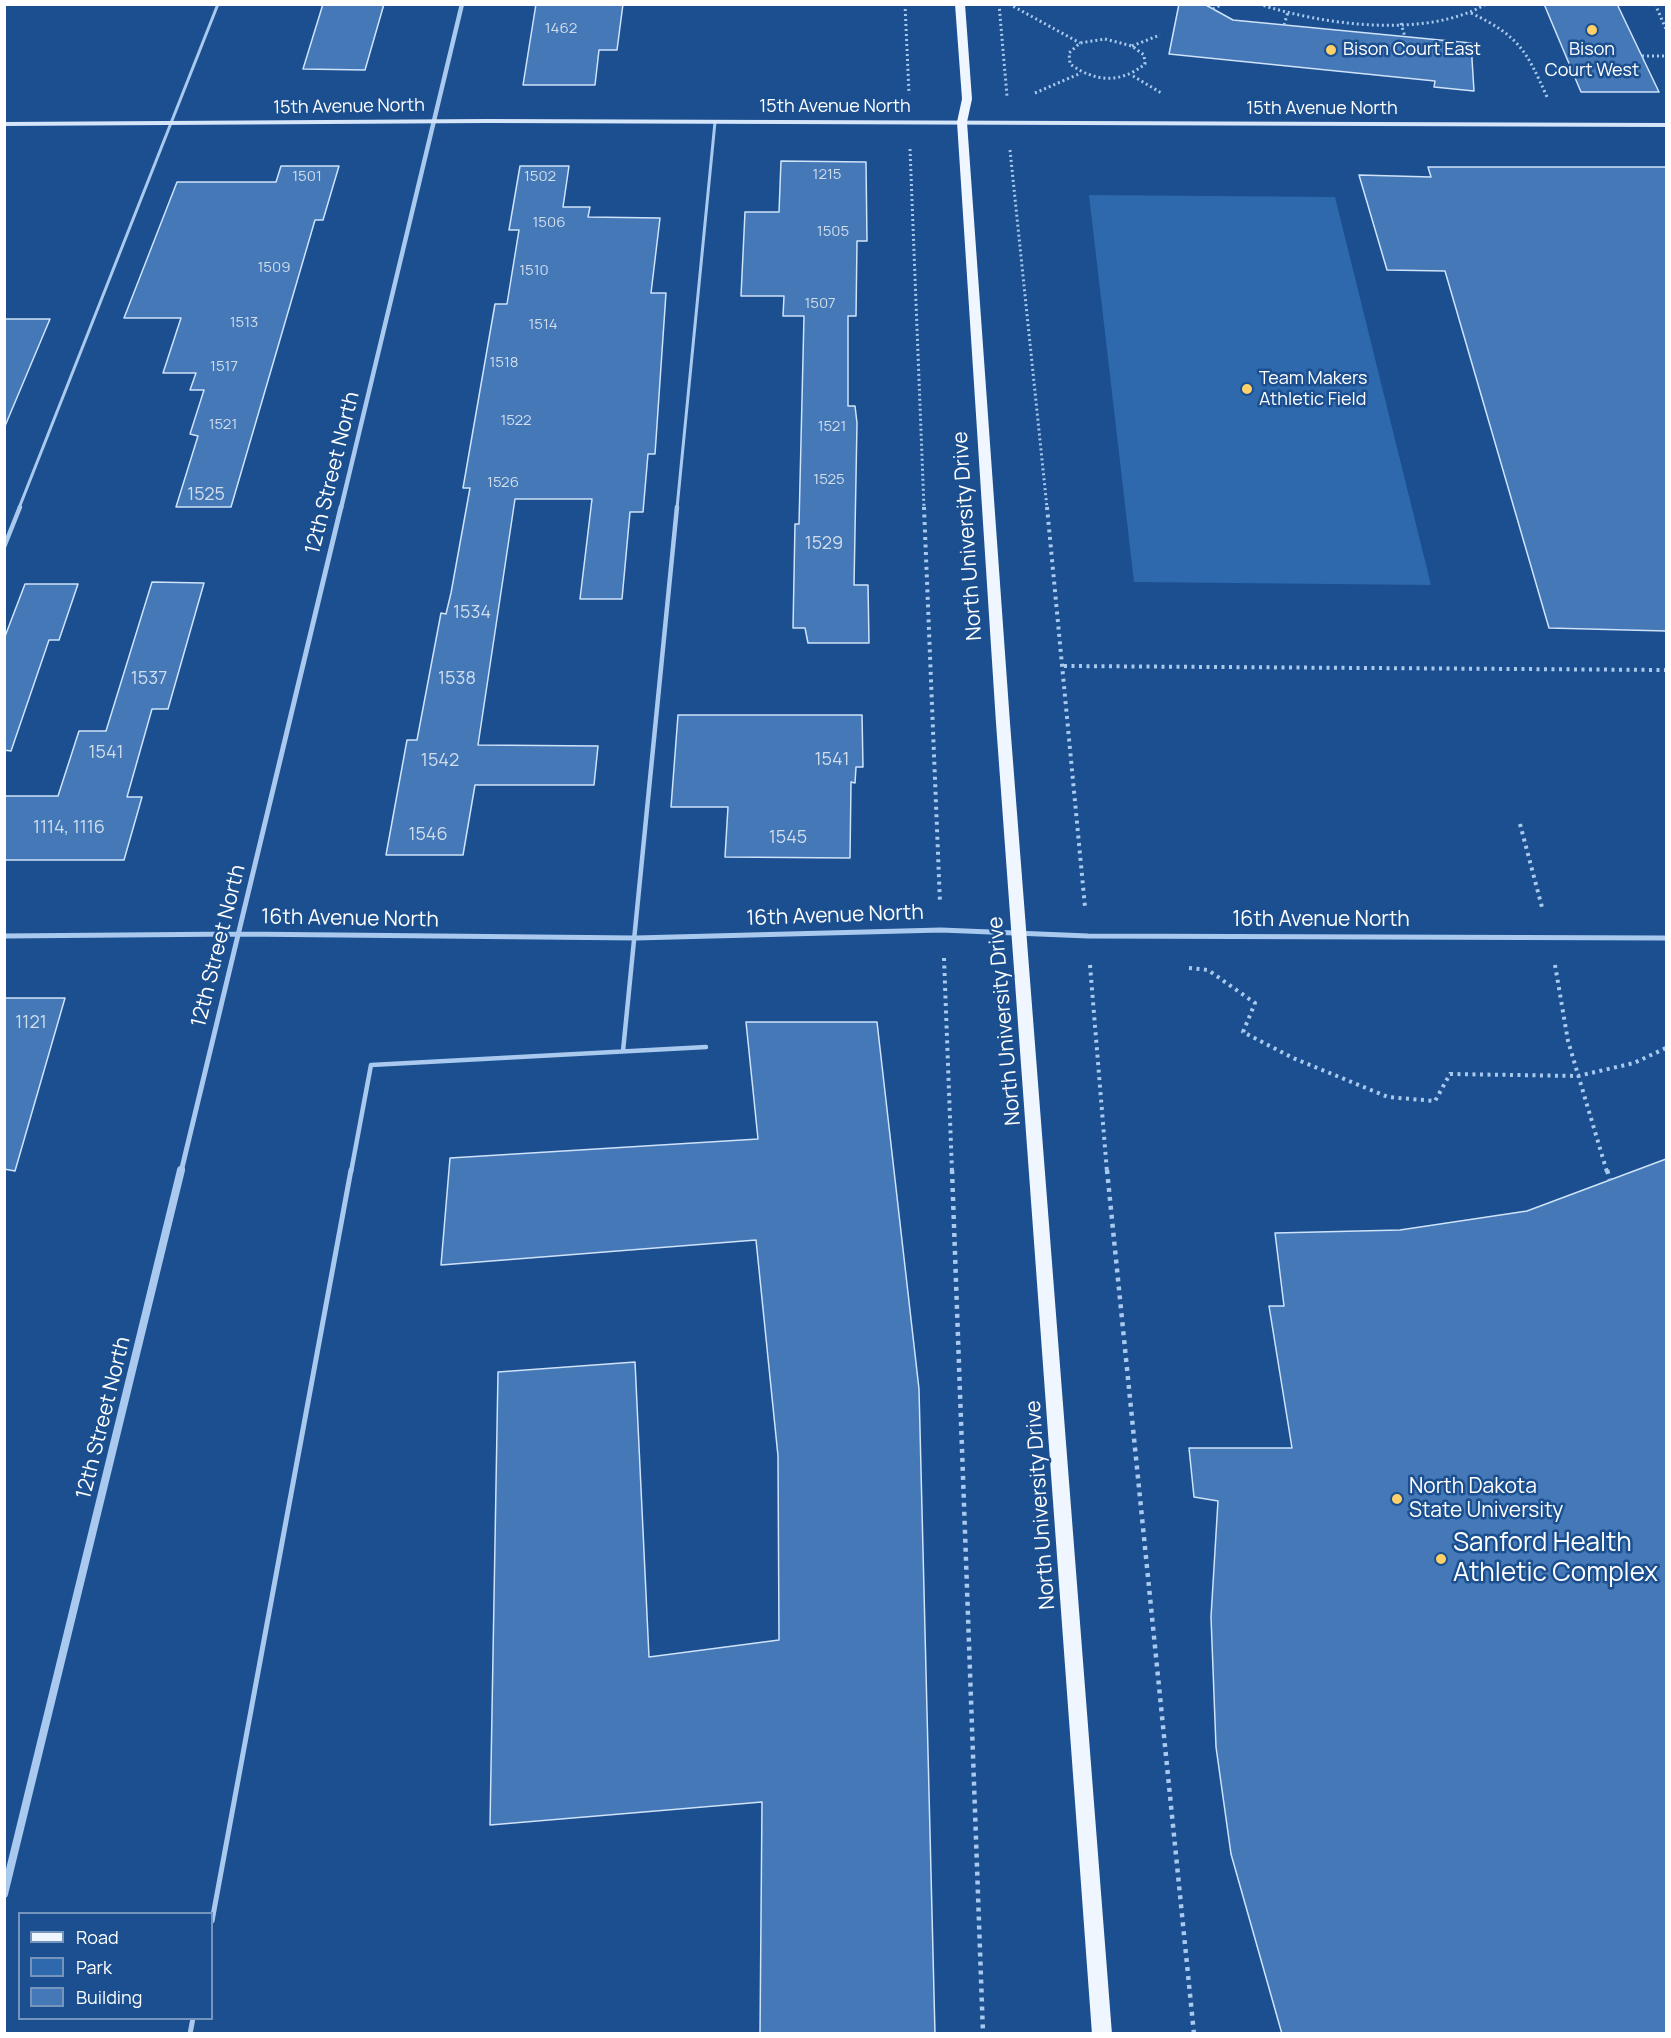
<!DOCTYPE html>
<html>
<head>
<meta charset="utf-8">
<style>
	body { margin:0 }
	#map { position:relative; width:1671px; height:2038px; overflow:hidden; background:#1b4f8f; font-family:Manrope,sans-serif }
	canvas { display:block }
	.frame { position:absolute; inset:0; border:6px solid #fff; pointer-events:none }
	.legend { position:absolute; left:18px; top:1912px; width:195px; height:108px; box-sizing:border-box; background:#1b4f8f; border:2px solid #7695bc; margin:0; padding:8px 10px; list-style:none; font-size:18px; color:#fff }
	.legend li { display:flex; align-items:center; gap:12px; height:30px }
	.legend b { width:30px; border:2px solid #7695bc }
</style>
</head>
<body>
<div id="map">
<canvas width="1671" height="2038"></canvas>
<div class="frame"></div>
<ul class="legend">
<li><b style="height:8px;background:#f0f6ff"></b>Road</li>
<li><b style="height:16px;background:#2e69ad"></b>Park</li>
<li><b style="height:16px;background:#4478b7"></b>Building</li>
</ul>
</div>
<script>
const g = document.querySelector('canvas').getContext('2d');
g.lineJoin = 'round';
function paint(path, color) { g.fillStyle = color; g.fill(path, 'evenodd'); }
function stroke(path, color, width, dash) { g.strokeStyle = color; g.lineWidth = width; g.lineCap = dash ? 'butt' : 'round'; g.setLineDash(dash || []); g.stroke(path); }
function drawText(font, color, halo, rows, align = 'center') {
  g.font = font + ' Manrope,sans-serif'; g.lineWidth = 5; g.setLineDash([]); g.textBaseline = 'middle'; g.strokeStyle = halo; g.fillStyle = color; for (const [text, x, y, turn = 0] of rows) {
    g.save(); g.translate(x, y); g.rotate((+turn || 0) * Math.PI / 180); g.textAlign = isNaN(turn) ? turn : align; if (halo) g.strokeText(text, 0, 0); g.fillText(text, 0, 0); g.restore();
  }
}
const green = new Path2D(`
	M1089 195 1335 197 1431 585 1134 582Z`);
const building = new Path2D(`
	M323 4H384L365 70 303 69Z
	M536 4H623L617 50H599L595 85H523Z
	M1179 4H1204L1233 20 1471 43 1474 91 1434 87 1435 81 1169 54Z
	M1544 4H1617L1659 92H1581Z
	M781 161 866 162 867 241H857L856 316H848V406H855L857 423 854 585H868L869 643H808L805 628H793L795 524H799L804 316H783L784 296H741L745 212H779Z
	M281 166H339L323 220H315L231 507H176L198 436 190 434 204 390H190L196 373H163L181 318H124L177 182H276Z
	M520 166H569L563 207H590L588 217 660 218 651 293H666L655 454H648L643 512H630L622 599H580L592 499H515L478 745 598 746 594 785H475L463 855H386L407 740H417L441 613 446 614 451 593 470 488H463L495 304H507L519 230H509Z
	M1428 167H1666V631L1549 628 1445 271 1387 270 1359 175 1431 177Z
	M4 319H50L5 426H4Z
	M152 582 204 583 168 709H152L127 797H142L124 860H4V796H58L79 731H106Z
	M25 584H78L59 640H49L11 751 4 750V639Z
	M678 715H862L863 767H856L855 783 851 782 850 858 725 857 728 807H671Z
	M4 998H65L15 1171 4 1169Z
	M746 1022H877L919 1389 935 2034H760L762 1802 490 1825 498 1372 635 1362 649 1657 779 1640 778 1456 756 1240 441 1265 450 1158 758 1139Z
	M1666 1159V2034H1282L1231 1854 1216 1747 1211 1617 1218 1501 1194 1497 1189 1448H1292L1269 1306H1284L1275 1233 1400 1230 1527 1211Z`);
const pathFar2 = new Path2D(`
	M905 4 909 94
	M999 4 1007 96
	M1009 4 1080 43
	M1259 4C1322 25 1427 39 1486 4
	M1655 4 1666 29
	M1213 9 1222 4
	M1471 13C1519 36 1526 50 1547 97
	M1401 23 1405 37
	M1284 25 1288 12
	M1105 39 1132 46 1144 55 1145 64C1120 84 1095 82 1070 64L1069 53 1080 43Z
	M1132 46 1160 35
	M1642 56H1666
	M1133 76 1163 94
	M1035 93 1081 73
	M910 149 924 508
	M1010 150 1047 508`);
const pathFar1 = new Path2D(`
	M924 507 940 903
	M1047 507 1085 907
	M1064 666 1666 670
	M1520 824 1543 911
	M944 958 952 1172
	M1090 965 1107 1172
	M1555 965 1568 1041 1607 1172
	M1189 968 1208 970 1255 1003 1243 1032 1293 1058 1388 1097 1435 1101 1450 1074 1578 1076 1634 1063 1666 1048`);
const path = new Path2D(`
	M952 1170 983 2034
	M1107 1170 1194 2034
	M1607 1170 1610 1180`);
const laneFar2 = new Path2D(`
	M19 508 218 4
	M677 508 715 122`);
const laneFar1 = new Path2D(`
	M4 547 20 507
	M623 1051 677 507
	M351 1172 371 1065 706 1047`);
const lane = new Path2D(`
	M212 1921 351 1170
	M190 2034 193 2018`);
const streetFar2 = new Path2D(`
	M341 508 462 4`);
const streetFar1 = new Path2D(`
	M4 936 239 934 636 938 941 930 1088 936 1666 938
	M181 1172 341 507`);
const street = new Path2D(`
	M4 1894 181 1170`);
const secondary = new Path2D(`
	M487 119 1666 123V127L487 123 4 126V122Z`);
const primary = new Path2D(`
	M955 4H965L972 99 967 122 1010 723 1112 2034H1092L996 723 957 122 962 99Z`);
const markers = [
	[1592,30,6,"#ffd166"],
	[1331,50,6,"#ffd166"],
	[1247,389,6,"#ffd166"],
	[1397,1499,6,"#ffd166"],
	[1441,1559,6,"#ffd166"]
];
const farNumbernames = [
	["1462",561,29],
	["1215",827,175],
	["1501",307,177],
	["1502",540,177],
	["1506",549,223],
	["1505",833,232],
	["1509",274,268],
	["1510",534,271],
	["1507",820,304],
	["1513",244,323],
	["1514",543,325],
	["1518",504,363],
	["1517",224,367],
	["1522",516,421],
	["1521",223,425],
	["1521",832,427],
	["1525",829,480],
	["1526",503,483]
];
const farPoinames = [
	["Bison Court East",1343,50],
	["Bison",1592,50,"center"],
	["Court West",1592,71,"center"],
	["Team Makers",1259,379],
	["Athletic Field",1259,400]
];
const farStreetnames = [
	["15th Avenue North",349,107,-1],
	["15th Avenue North",835,107],
	["15th Avenue North",1322,109]
];
const numberNames = [
	["1525",206,495],
	["1529",824,544],
	["1534",472,613],
	["1537",149,679],
	["1538",457,679],
	["1541",106,753],
	["1541",832,760],
	["1542",440,761],
	["1114, 1116",69,828],
	["1546",428,835],
	["1545",788,838],
	["1121",31,1023]
];
const streetNames = [
	["12th Street North",333,473,-76],
	["North University Drive",968,536,-94],
	["16th Avenue North",835,916,-2],
	["16th Avenue North",350,919,1],
	["16th Avenue North",1321,920],
	["12th Street North",219,946,-76],
	["North University Drive",1005,1021,-95],
	["12th Street North",104,1418,-76],
	["North University Drive",1041,1505,-94]
];
const poiNames = [
	["North Dakota",1409,1487],
	["State University",1409,1511]
];
const nearPoinames = [
	["Sanford Health",1453,1544],
	["Athletic Complex",1453,1574]
];
paint(green, '#2e69ad');
paint(building, '#4478b7');
stroke(building, '#cfe3fa', 1.5);
stroke(pathFar2, '#a9c9ee', 3, [2, 3]);
stroke(pathFar1, '#a9c9ee', 4, [3, 4.5]);
stroke(path, '#a9c9ee', 4.5, [4, 5]);
stroke(laneFar2, '#a9c9ee', 3);
stroke(laneFar1, '#a9c9ee', 4.5);
stroke(lane, '#a9c9ee', 5);
stroke(streetFar2, '#a9c9ee', 4.5);
stroke(streetFar1, '#a9c9ee', 5);
stroke(street, '#a9c9ee', 8);
paint(secondary, '#d6e6fa');
paint(primary, '#f0f6ff');
for (const [x, y, r, color] of markers) { const dot = new Path2D(); dot.arc(x, y, r, 0, 2 * Math.PI); g.fillStyle = color; g.fill(dot); stroke(dot, '#1b4f8f', 2); }
drawText('15px', '#d0dded', null, farNumbernames);
drawText('18px', '#fff', '#1b4f8f', farPoinames, 'left');
drawText('18px', '#fff', '#1b4f8f', farStreetnames);
drawText('18px', '#d0dded', null, numberNames);
drawText('21px', '#fff', '#1b4f8f', streetNames);
drawText('21px', '#fff', '#1b4f8f', poiNames, 'left');
drawText('26px', '#fff', '#1b4f8f', nearPoinames, 'left');
</script>
</body>
</html>
